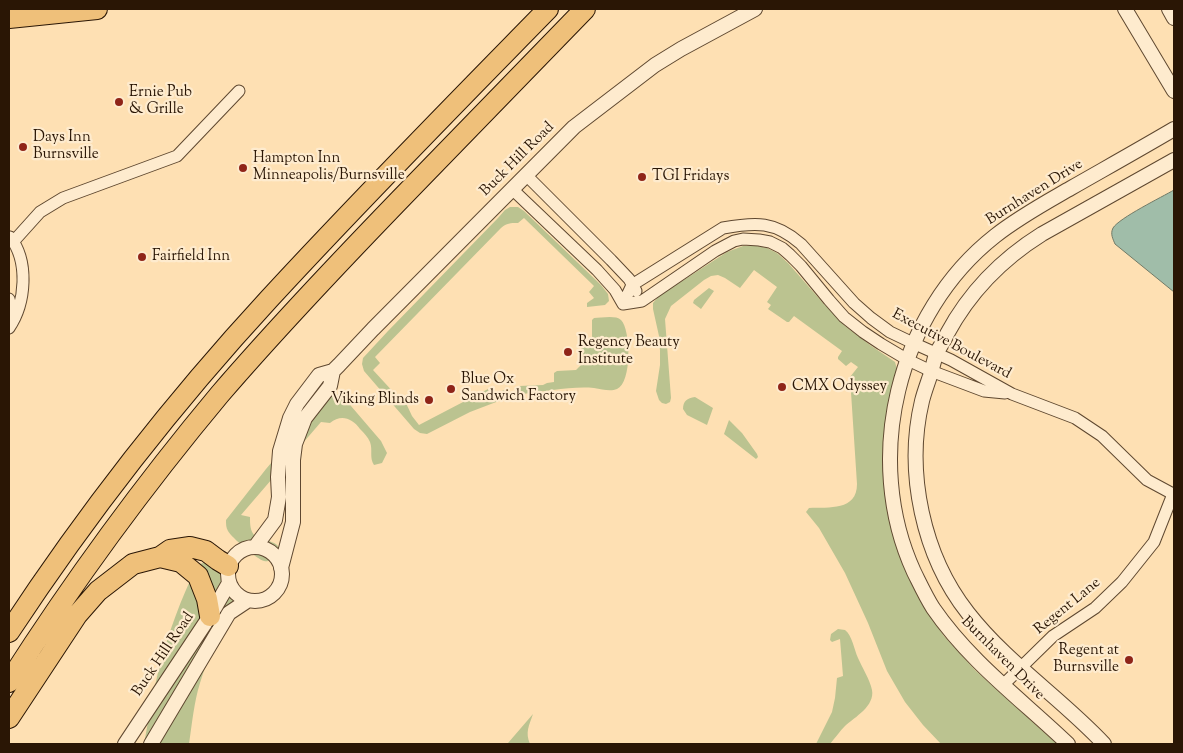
<!DOCTYPE html>
<html>
<head>
<meta charset="utf-8">
<style>
	body { margin:0 }
	#map { position:relative; width:1183px; height:753px; overflow:hidden; background:#fee0b3; font-family:"Sorts Mill Goudy",serif }
	canvas { display:block }
	.frame { position:absolute; inset:0; border:10px solid #2a1605; pointer-events:none }
</style>
</head>
<body>
<div id="map">
<canvas width="1183" height="753"></canvas>
<div class="frame"></div>
</div>
<script>
const g = document.querySelector('canvas').getContext('2d');
g.lineJoin = 'round';
function paint(path, color) { g.fillStyle = color; g.fill(path, 'evenodd'); }
function stroke(path, color, width, dash) { g.strokeStyle = color; g.lineWidth = width; g.lineCap = dash ? 'butt' : 'round'; g.setLineDash(dash || []); g.stroke(path); }
function drawText(font, color, halo, rows, align = 'center') {
  g.font = font + ' "Sorts Mill Goudy",serif'; g.lineWidth = 4.5; g.setLineDash([]); g.textBaseline = 'middle'; g.strokeStyle = halo; g.fillStyle = color; for (const [text, x, y, turn = 0] of rows) {
    g.save(); g.translate(x, y); g.rotate((+turn || 0) * Math.PI / 180); g.textAlign = isNaN(turn) ? turn : align; if (halo) g.strokeText(text, 0, 0); g.fillText(text, 0, 0); g.restore();
  }
}
const green = new Path2D(`
	M510 207H518L524 211 601 285 608 294 609 301 605 305 587 307V303L594 298 589 292 594 286 524 218 518 223C510 223 507 223 501 228L375 357 380 363 373 370 396 395 405 401 412 416 419 425 488 389 491 396 504 390 505 391 506 396 504 399 470 412 427 434 420 433 414 429 364 371 362 364 363 358 388 331 498 218 505 210Z
	M743 246H757L767 248 777 253 788 263 823 303 845 326 870 345 895 362 897 369 890 399 885 427 883 467 888 508 894 538 906 570 923 606 944 636 975 670 1057 744H941L923 725 905 702 887 671 868 623 845 573 819 528 806 512 809 508C829 507 857 511 857 484L850 377 858 367 851 362 846 366 838 359V357L842 351 794 316 789 322H787L768 309 771 305 767 302 777 287 754 270 740 288 725 278 718 275 711 276 704 280 671 306 665 319 671 398 670 402 666 404 662 403 659 400 656 391 660 365V351L659 336 653 309V303L659 296 727 252Z
	M709 288 714 291 701 309 693 303 694 300Z
	M594 318C601 318 616 315 621 320 631 330 632 383 617 389 610 392 602 389 594 388 570 386 546 392 521 394L518 392V389L519 386 543 385 547 383 554 382V373L557 371 576 370 582 364 581 341H592V320Z
	M338 394 345 399 381 441 387 453 382 463 374 465C369 458 373 450 370 442 368 437 364 433 360 429 352 418 341 414 330 423L321 422 241 515 250 517C250 524 250 531 255 536 263 542 285 540 278 555 275 560 270 562 264 561 258 560 231 537 228 531 226 528 226 524 226 520L266 469 326 398 329 395Z
	M695 397 713 408 707 425 687 415 683 409C683 401 687 398 695 397Z
	M729 420 742 433 757 454 758 457 756 459 724 434Z
	M206 562C209 563 214 564 217 566 226 571 242 586 243 595 228 624 209 651 200 683 194 702 192 724 189 744H144C149 718 153 691 160 665 169 631 181 599 196 568L200 564Z
	M838 629 845 630C852 635 854 649 858 658 862 667 870 680 872 690 875 706 855 717 845 726 840 731 835 738 830 744H816L832 712 835 698 837 678 843 676 840 639 832 642 830 640 831 634Z
	M533 714C529 726 525 732 530 744H509L508 743Z`);
const water = new Path2D(`
	M1174 190V292L1115 244C1113 239 1110 234 1113 228 1119 218 1162 197 1174 190Z`);
const minor = new Path2D(`
	M526 175 611 260 629 279 636 291
	M512 189 597 270 615 290 623 304
	M13 242 40 212 63 198 177 156 239 91
	M9 299 14 318
	M623 304 632 285 723 228C756 222 775 221 801 244L854 303 871 318 890 332 913 343 951 360 1012 394 1075 418 1102 436 1147 480 1173 494 1154 542 1122 582 1095 608 1053 636 1003 685
	M623 304 642 301 715 251 734 241 743 239 759 240 770 242 782 248 790 255 801 266 829 300 844 317 863 332 881 344 908 360 931 371 984 391 1005 393
	M9 328C26 303 29 261 10 237`);
const tertiary = new Path2D(`
	M1125 9 1174 91
	M1169 9 1174 18
	M228 574a27 27 0 1 1 54 0a27 27 0 1 1-54 0Z
	M255 547 275 520 279 497 278 477 280 451 290 418 297 404 319 375 333 371 339 365 373 329 574 127 655 65 681 49 755 9
	M281 568 293 522V460L295 444 305 418 330 386 333 371
	M125 744 210 616 229 583
	M151 744 229 613 247 601
	M1068 744C1022 700 970 662 933 608 926 597 920 584 914 572 862 459 897 313 995 236 1019 217 1045 203 1071 188 1106 168 1140 149 1174 129
	M1104 744C1061 698 1007 663 968 613 923 556 905 472 922 401 924 393 927 385 930 376 932 369 934 361 936 354 939 348 944 341 947 334 969 293 1002 259 1042 234L1174 160`);
const motorway = new Path2D(`
	M9 18 97 9
	M160 557 181 562 198 576 207 599 210 616
	M9 632C86 515 174 402 269 299 360 200 454 105 548 9
	M9 682C73 582 144 485 220 394 282 322 348 253 414 185 471 126 528 67 585 9
	M9 718 77 615 98 591 133 564 160 557 170 550 190 547 206 551 218 560 228 566`);
const markers = [
	[119,102,5,"#8f2418"],
	[23,147,5,"#8f2418"],
	[243,168,5,"#8f2418"],
	[642,177,5,"#8f2418"],
	[142,257,5,"#8f2418"],
	[568,352,5,"#8f2418"],
	[782,387,5,"#8f2418"],
	[451,389,5,"#8f2418"],
	[429,400,5,"#8f2418"],
	[1129,660,5,"#8f2418"]
];
const poiNames = [
	["Ernie Pub",129,93],
	["& Grille",129,110],
	["Days Inn",33,138],
	["Burnsville",33,155],
	["Hampton Inn",253,159],
	["Minneapolis/Burnsville",253,176],
	["TGI Fridays",652,177],
	["Fairfield Inn",152,257],
	["Regency Beauty",578,343],
	["Institute",578,360],
	["Blue Ox",461,380],
	["Sandwich Factory",461,397],
	["CMX Odyssey",792,387],
	["Viking Blinds",419,400,"right"],
	["Regent at",1119,651,"right"],
	["Burnsville",1119,668,"right"]
];
const streetNames = [
	["Buck Hill Road",518,160,-45],
	["Burnhaven Drive",1035,193,-32],
	["Executive Boulevard",951,345,28],
	["Regent Lane",1068,607,-39],
	["Buck Hill Road",164,655,-56],
	["Burnhaven Drive",1002,659,45]
];
paint(green, '#bbc390');
paint(water, '#a0bda9');
stroke(water, '#717a67', 1);
stroke(minor, '#5f4830', 13);
stroke(tertiary, '#5f4830', 16);
stroke(motorway, '#2a1605', 22);
stroke(minor, '#feebce', 11);
stroke(tertiary, '#feebce', 14);
stroke(motorway, '#efc07a', 20);
for (const [x, y, r, color] of markers) { const dot = new Path2D(); dot.arc(x, y, r, 0, 2 * Math.PI); g.fillStyle = color; g.fill(dot); stroke(dot, '#feebce', 2); }
drawText('15px', '#2a1605', '#feebce', poiNames, 'left');
drawText('15px', '#2a1605', '#feebce', streetNames);
</script>
</body>
</html>
